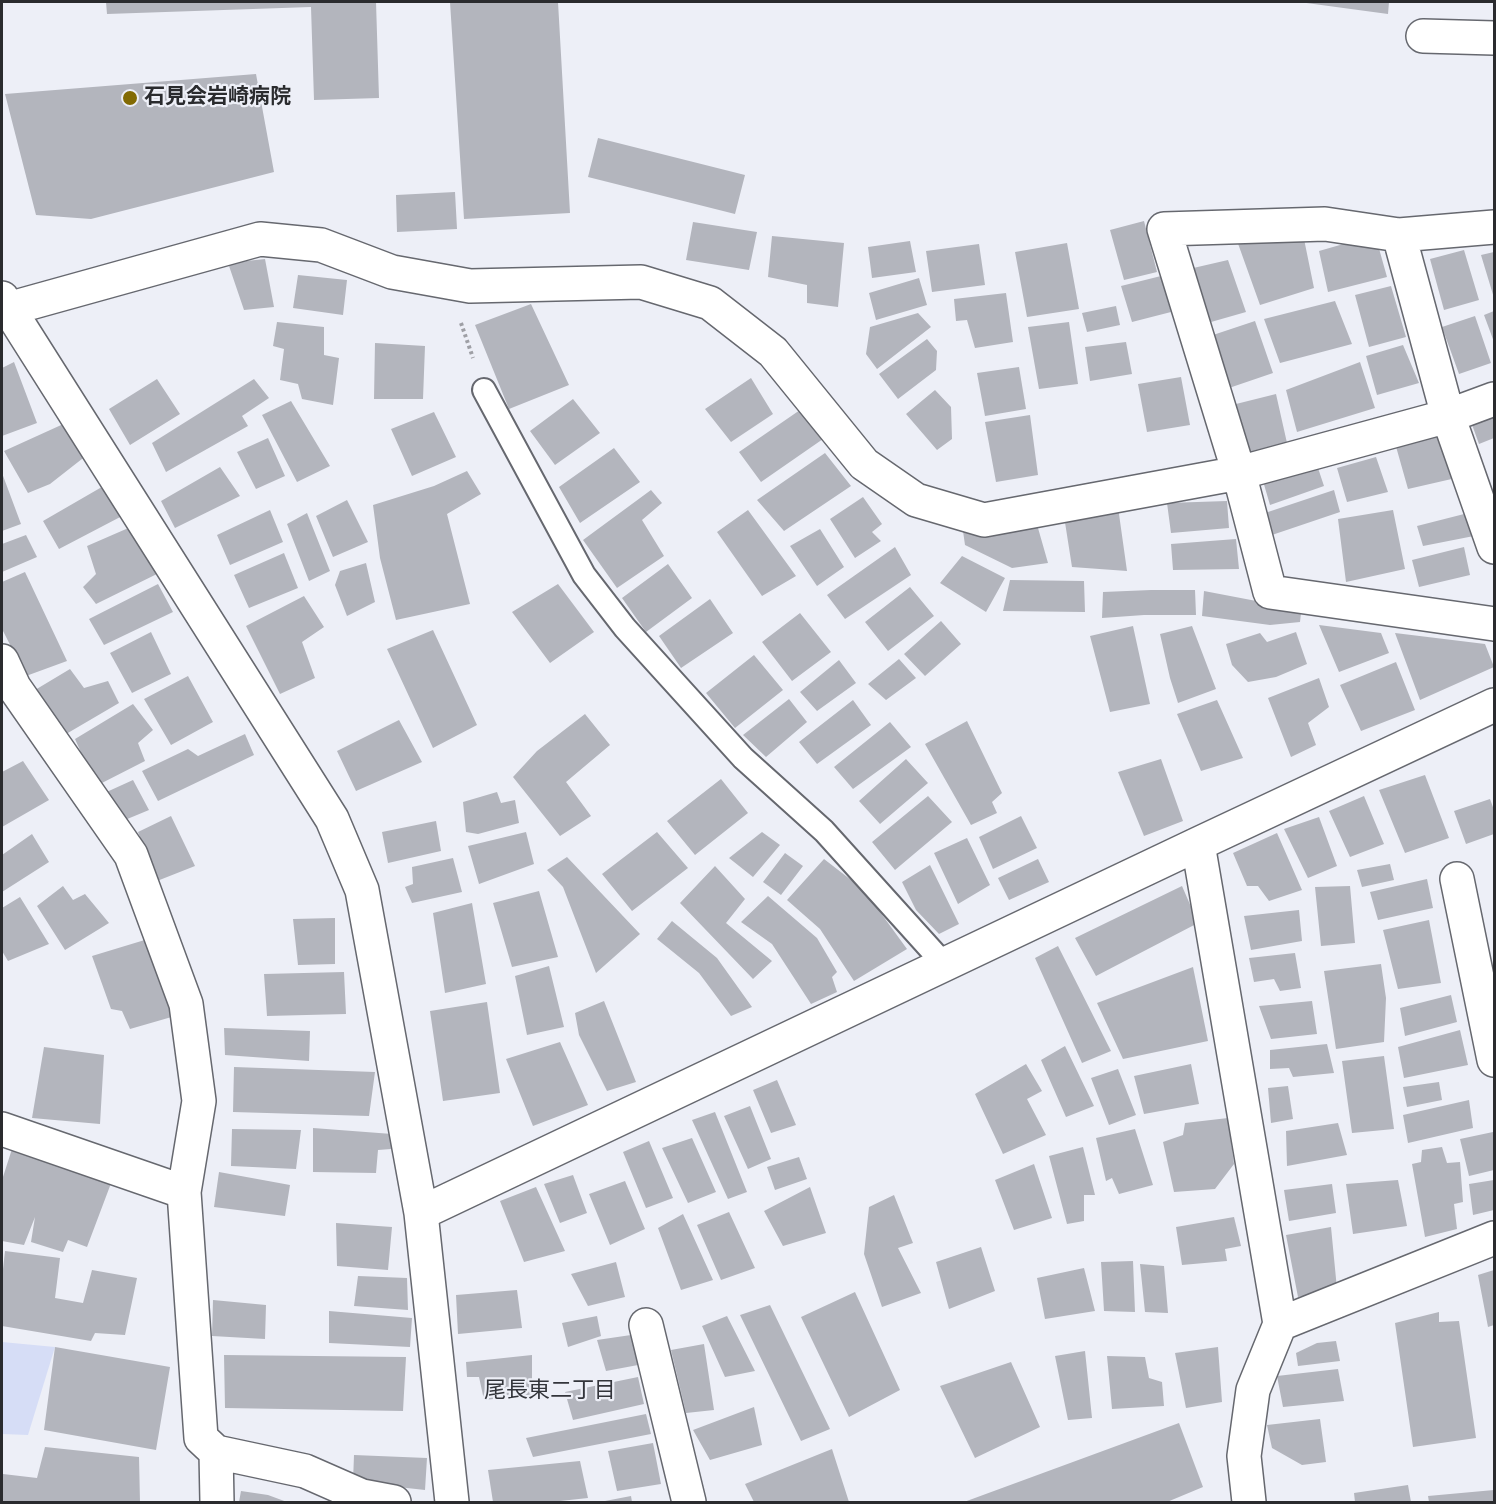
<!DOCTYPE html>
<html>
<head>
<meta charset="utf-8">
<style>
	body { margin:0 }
	#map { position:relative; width:1496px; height:1504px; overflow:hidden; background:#edeff7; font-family:"Roboto Condensed",sans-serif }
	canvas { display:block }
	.frame { position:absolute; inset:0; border:3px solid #2a2b2e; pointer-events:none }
</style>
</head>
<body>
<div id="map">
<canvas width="1496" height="1504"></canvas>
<div class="frame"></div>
</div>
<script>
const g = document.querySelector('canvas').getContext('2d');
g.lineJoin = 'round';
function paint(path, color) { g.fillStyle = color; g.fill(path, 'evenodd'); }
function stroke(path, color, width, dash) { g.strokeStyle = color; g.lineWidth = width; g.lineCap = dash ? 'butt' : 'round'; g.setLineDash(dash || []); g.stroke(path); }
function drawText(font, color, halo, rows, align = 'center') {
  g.font = font + ' "Roboto Condensed","Noto Sans JP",sans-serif'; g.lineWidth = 4.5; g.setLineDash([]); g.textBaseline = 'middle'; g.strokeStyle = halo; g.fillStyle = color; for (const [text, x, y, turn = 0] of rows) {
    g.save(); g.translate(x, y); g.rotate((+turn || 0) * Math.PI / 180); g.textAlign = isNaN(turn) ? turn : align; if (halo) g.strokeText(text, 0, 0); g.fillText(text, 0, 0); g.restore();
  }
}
const green = new Path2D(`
	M2 1342 55 1347 28 1435 2 1434Z`);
const building = new Path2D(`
	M106 2H376L379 98 314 100 311 7 107 14Z
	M450 2H558L570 213 464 219Z
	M1299 2H1389L1388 14Z
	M256 74 274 172 91 219 36 215 5 94Z
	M598 138 745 175 735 214 588 177Z
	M455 192 457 229 397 232 396 195Z
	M1144 221 1157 272 1124 280 1110 230Z
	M693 222 757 232 749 270 686 260Z
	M772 236 844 243 838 307 807 303V285L768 277Z
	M1236 238 1304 239 1314 288 1260 305Z
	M910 241 916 272 872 278 868 247Z
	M1354 241 1378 245 1387 277 1328 292 1319 251Z
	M1067 243 1079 309 1027 317 1015 252Z
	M979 244 985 285 932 292 926 251Z
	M1464 250 1479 300 1444 310 1430 259Z
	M1494 252V298L1481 255Z
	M265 259 274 307 244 310 228 263Z
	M1228 260 1246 312 1204 324 1189 269Z
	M298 275 347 280 343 315 293 308Z
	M1161 276 1171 312 1132 322 1121 286Z
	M919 278 927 305 876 320 869 293Z
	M1391 286 1406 337 1369 347 1355 295Z
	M1006 293 1013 342 975 348 967 320 956 321 954 299Z
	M1335 301 1352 344 1280 363 1264 319Z
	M531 304 569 385 509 409 475 325Z
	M1116 306 1120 325 1087 332 1082 313Z
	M1494 311V342L1484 315Z
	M918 313 931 327 877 369 866 354 870 327Z
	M1475 316 1491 363 1459 374 1442 327Z
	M1255 321 1273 373 1229 388 1213 335Z
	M277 322 324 327V355L339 358 333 405 302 399 298 384 280 380 284 349 273 346Z
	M1069 322 1078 384 1039 389 1028 327Z
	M927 339 937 351 936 370 898 399 879 374Z
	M1126 342 1132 374 1090 381 1085 347Z
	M375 343 425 346 423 399H374Z
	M1403 345 1419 383 1377 395 1366 356Z
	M14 362 37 423 2 436V368Z
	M1360 362 1375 408 1297 432 1286 390Z
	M1019 367 1026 409 985 416 977 373Z
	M1181 377 1190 425 1147 432 1138 384Z
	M751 378 773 414 731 442 705 409Z
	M157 379 180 414 130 445 109 409Z
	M254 379 269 398 242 416 248 426 166 472 152 443Z
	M935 390 951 407 952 439 937 450 906 414Z
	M1276 394 1287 443 1249 453 1236 404Z
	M573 399 600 433 555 465 530 431Z
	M291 401 330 466 297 482 262 415Z
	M800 410 823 439 761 482 739 452Z
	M434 412 456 457 412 476 391 429Z
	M1494 412V438L1479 444 1470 419Z
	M1030 415 1038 475 996 482 985 422Z
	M70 421 87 455 50 484 28 493 4 451Z
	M1436 427 1456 478 1408 489 1395 443Z
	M268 438 285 476 256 489 237 452Z
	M614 448 640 482 580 523 559 487Z
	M825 453 851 486 784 531 757 500Z
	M1376 457 1388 492 1347 502 1337 468Z
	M220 467 240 496 175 528 161 501Z
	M1318 468 1324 486 1270 505 1263 481Z
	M467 471 481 494 447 514 470 604 396 620 380 558 373 505 434 486Z
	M2 473 21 524 2 531Z
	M107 484 124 515 59 549 43 521Z
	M651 490 662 503 642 520 664 556 617 588 583 540Z
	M1334 490 1340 512 1269 536 1262 514Z
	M863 497 882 524 872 532 881 541 855 558 830 519Z
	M347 500 368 542 333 557 316 516Z
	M1227 501 1229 528 1171 533 1167 503Z
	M1118 507 1127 571 1072 567 1064 516Z
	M270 510 283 542 230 565 217 535Z
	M748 510 796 576 762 596 717 532Z
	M1393 510 1405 569 1346 582 1338 519Z
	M1472 512 1479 535 1423 546 1417 526Z
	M307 513 330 571 309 581 287 524Z
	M1036 521 1048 563 1012 568 965 545 963 531Z
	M133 526 163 571 96 604 83 587 96 574 87 546Z
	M820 529 844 567 817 586 790 546Z
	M26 535 37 557 2 572V544Z
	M1236 539 1239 569 1173 570 1171 544Z
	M895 547 911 575 845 619 827 595Z
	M1464 547 1470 575 1419 587 1412 560Z
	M284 553 298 588 249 608 234 575Z
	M962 556 1005 578 986 612 940 583Z
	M366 563 375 602 347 616 335 585 340 571Z
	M668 564 692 598 646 632 622 598Z
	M25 572 67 661 26 676 2 629V582Z
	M1010 580 1084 581 1085 612 1003 611Z
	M158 584 173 612 104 645 89 619Z
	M558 584 594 632 550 663 512 612Z
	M910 587 934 616 888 651 865 622Z
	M1151 590H1195L1196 615H1144L1102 618 1103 592Z
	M1204 591 1272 604 1301 613 1300 622 1270 625 1202 616Z
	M304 596 324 627 302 642 315 678 280 694 246 626Z
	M710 599 733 633 681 668 659 636Z
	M800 613 831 652 792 681 762 642Z
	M941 621 961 644 925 676 904 654Z
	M1319 625 1381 633 1389 653 1339 672Z
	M1133 626 1150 704 1110 712 1090 636Z
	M1192 626 1216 689 1178 703 1170 678 1160 634Z
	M433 630 477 725 433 748 387 649Z
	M151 632 171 674 132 693 110 653Z
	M1296 632 1307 664 1276 677 1248 682 1232 665 1226 644 1260 633 1267 642Z
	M1395 633 1485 644 1494 667 1420 700Z
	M754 655 783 690 735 728 706 693Z
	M899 659 916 678 886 700 868 684Z
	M839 660 856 683 817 711 800 692Z
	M1396 662 1415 710 1361 731 1340 685Z
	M70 669 84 688 108 681 119 703 61 737 35 690Z
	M188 676 213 722 171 745 144 699Z
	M1319 678 1329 707 1308 723 1316 745 1291 757 1268 698Z
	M789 699 807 722 766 757 743 735Z
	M853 700 871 725 817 764 799 742Z
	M1217 700 1243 758 1201 771 1177 714Z
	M133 704 153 730 138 743 145 761 96 786 75 739Z
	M585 714 610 745 566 782 591 816 560 836 513 777 537 751Z
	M399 720 422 762 356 791 337 751Z
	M967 721 1002 793 992 802 997 813 971 825 925 744Z
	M890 722 911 747 853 789 834 767Z
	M245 734 254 755 158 801 142 771 188 749 198 756Z
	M906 759 928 783 880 824 859 801Z
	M1161 759 1183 821 1144 836 1118 772Z
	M23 761 49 800 2 827V772Z
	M1425 775 1449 838 1405 853 1379 790Z
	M721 779 748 813 695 855 667 821Z
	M133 780 149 810 120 822 100 795Z
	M497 792 501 803 515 800 519 823 478 834 466 832 463 802Z
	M928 796 952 822 895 870 872 842Z
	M1364 796 1384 844 1350 857 1329 811Z
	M1490 799 1494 810V834L1466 844 1454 811Z
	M171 816 195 866 157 881 138 832Z
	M1021 816 1037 848 993 869 979 837Z
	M1319 817 1337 866 1308 878 1284 829Z
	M436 821 441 851 388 863 382 832Z
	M526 832 534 864 479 884 468 846Z
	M657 832 688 868 632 911 602 874Z
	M762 832 780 845 753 877 729 858Z
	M1277 833 1302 890 1269 901 1258 886H1247L1233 853Z
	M32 834 49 862 2 892V855Z
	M967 838 990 885 958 904 934 853Z
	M785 853 803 866 781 895 763 882Z
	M567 857 640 934 596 973 563 887 547 870Z
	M453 858 462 892 412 903 405 887 413 884 412 867Z
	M824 859 864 890 907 949 854 981 820 929 787 900Z
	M1038 859 1049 882 1009 900 998 878Z
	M1390 864 1394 880 1362 887 1357 870Z
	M930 865 959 924 939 934 916 910 902 882Z
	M715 866 745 899 726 923 772 961 753 979 680 903Z
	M1427 879 1433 908 1378 920 1370 892Z
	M63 886 73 900 85 894 109 923 65 950 37 906Z
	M1182 886 1198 923 1096 976 1075 938Z
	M1350 886 1355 943 1321 946 1315 887Z
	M539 891 558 957 512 967 493 903Z
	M768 896 817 938 837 972 832 977 837 992 811 1004 772 944 741 922Z
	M20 897 49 944 8 961 2 951V908Z
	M472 903 486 984 445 993 433 913Z
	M1299 910 1302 941 1251 950 1244 916Z
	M335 918V964L298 965 293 919Z
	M1429 920 1441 983 1398 989 1383 930Z
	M672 921 717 958 752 1007 731 1016 699 973 657 939Z
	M148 939 175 1016 130 1029 122 1011 111 1009 92 956Z
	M1058 946 1111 1051 1082 1063 1035 958Z
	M1295 953 1301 988 1280 991 1274 979 1254 982 1249 958Z
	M1381 964 1386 998 1384 1042 1336 1049 1324 971Z
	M549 966 564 1027 527 1035 515 976Z
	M1193 967 1208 1041 1123 1059 1097 1003Z
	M344 972 346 1014 267 1016 264 974Z
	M1451 995 1457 1022 1405 1036 1400 1008Z
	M604 1001 636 1082 607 1091 579 1035 575 1013Z
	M1312 1001 1317 1034 1271 1039 1259 1006Z
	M487 1002 500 1093 443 1101 430 1011Z
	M224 1028 310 1031 309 1061 225 1055Z
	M1460 1030 1468 1065 1404 1078 1398 1047Z
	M560 1042 588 1105 533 1126 506 1059Z
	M1327 1044 1334 1073 1293 1077 1289 1068 1270 1069V1050Z
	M1065 1046 1094 1106 1066 1117 1041 1060Z
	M44 1047 104 1055 100 1124 32 1118Z
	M1384 1056 1394 1129 1352 1133 1342 1061Z
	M1026 1064 1042 1091 1027 1099 1046 1135 1003 1154 975 1094Z
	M1191 1064 1199 1104 1144 1114 1134 1076Z
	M234 1067 375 1072 369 1116 233 1112Z
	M1118 1069 1136 1115 1109 1125 1091 1078Z
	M777 1080 796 1125 771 1133 753 1090Z
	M1439 1082 1442 1100 1407 1107 1403 1087Z
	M1288 1086 1293 1119 1271 1123 1268 1088Z
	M1469 1100 1473 1128 1408 1143 1403 1115Z
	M750 1106 771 1159 748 1169 724 1116Z
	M715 1112 747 1192 728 1199 692 1120Z
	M1228 1118 1234 1164 1215 1189 1174 1192 1163 1142 1183 1135 1185 1123Z
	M1338 1123 1347 1155 1287 1166 1286 1131Z
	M313 1128 392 1134 391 1149 378 1150 376 1173 313 1172Z
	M232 1129 301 1130 296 1169 231 1166Z
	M1135 1129 1153 1185 1119 1194 1112 1178 1106 1181 1096 1138Z
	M1493 1132 1494 1170 1469 1176 1460 1139Z
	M692 1138 716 1192 688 1203 662 1148Z
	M649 1141 673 1198 646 1208 623 1152Z
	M1083 1147 1095 1195H1084V1221L1067 1224 1049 1156Z
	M1442 1147 1447 1163 1460 1162 1463 1202 1454 1204 1457 1229 1425 1237 1412 1164 1421 1162 1422 1150Z
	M12 1149 113 1178 87 1247 68 1240 63 1252 31 1242 35 1217 24 1245 2 1241V1180Z
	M799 1157 807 1179 775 1190 767 1167Z
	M1034 1164 1052 1218 1014 1230 995 1180Z
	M219 1172 290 1185 285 1216 214 1207Z
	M573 1175 587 1213 560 1223 544 1184Z
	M1398 1180 1407 1226 1353 1234 1346 1184Z
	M1494 1180V1210L1473 1215 1469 1184Z
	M625 1181 645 1229 610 1245 589 1194Z
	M1332 1184 1336 1213 1289 1221 1284 1190Z
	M536 1187 565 1251 524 1262 500 1201Z
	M810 1187 826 1233 783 1246 764 1211Z
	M894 1195 913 1243 898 1248 921 1293 882 1307 864 1254 869 1207Z
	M729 1212 755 1268 721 1280 697 1225Z
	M683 1214 713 1280 681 1290 658 1228Z
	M1234 1217 1241 1246 1225 1249 1227 1261 1182 1265 1176 1227Z
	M336 1223 392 1227 388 1270 337 1266Z
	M1331 1227 1337 1289 1298 1297 1286 1235Z
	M981 1247 995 1291 949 1309 936 1262Z
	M5 1251 60 1258 55 1298 83 1303 92 1270 137 1278 125 1335 95 1333 91 1341 2 1326V1278Z
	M1133 1261 1135 1312 1104 1311 1101 1262Z
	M616 1262 625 1297 588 1306 571 1274Z
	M1140 1264 1164 1266 1168 1313 1145 1312Z
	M1084 1268 1095 1311 1045 1319 1037 1278Z
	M1494 1270V1325L1488 1327 1478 1275Z
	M358 1276 407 1278 408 1310 354 1306Z
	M517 1290 522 1328 458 1334 456 1295Z
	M855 1292 900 1390 849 1417 801 1317Z
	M213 1300 266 1305 265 1339 212 1336Z
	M770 1305 830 1429 801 1441 740 1315Z
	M329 1311 412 1318 410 1347 329 1343Z
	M1439 1312V1322L1459 1321 1476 1438 1413 1447 1395 1323Z
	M597 1316 601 1336 568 1347 562 1323Z
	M727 1316 755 1371 725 1377 702 1326Z
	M631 1335 638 1365 606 1371 597 1340Z
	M1336 1341 1340 1361 1298 1366 1296 1353 1317 1343Z
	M704 1344 714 1410 686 1413 671 1350Z
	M55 1347 170 1367 156 1450 44 1430Z
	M1218 1347 1222 1402 1186 1408 1175 1353Z
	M1085 1351 1092 1418 1068 1420 1055 1356Z
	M224 1355 406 1357 403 1411 225 1408Z
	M532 1355V1395L484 1400 479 1377H467L466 1362Z
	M1107 1356 1145 1357 1149 1378 1162 1382 1164 1406 1112 1409Z
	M1011 1362 1040 1427 975 1458 940 1386Z
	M1338 1369 1344 1401 1283 1407 1277 1376Z
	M638 1377 644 1404 573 1420 565 1392Z
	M754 1407 762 1445 710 1460 693 1430Z
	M646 1414 651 1434 533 1457 526 1438Z
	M1320 1419 1326 1462 1302 1465 1272 1448 1267 1425Z
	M1179 1423 1203 1487 1167 1502H964Z
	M653 1443 661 1484 617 1491 608 1451Z
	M45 1447 139 1457 140 1502H3V1474L37 1478Z
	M832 1449 849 1502H754L745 1484Z
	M354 1455 427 1458 425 1490 353 1482Z
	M580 1461 588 1498 551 1502H493L488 1470Z
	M1408 1485 1411 1502H1355L1354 1493Z
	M1494 1490V1502H1429L1428 1496Z
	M241 1491 268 1495 287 1502H239Z
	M631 1496 632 1502H605V1501Z`);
const path = new Path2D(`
	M461 323 473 358`);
const service = new Path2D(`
	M484 390 584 575 625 628 743 758 824 831 944 964`);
const minor = new Path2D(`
	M1423 36 1494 38
	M1494 227 1399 235 1325 224 1164 229 1239 473 1270 592 1494 624
	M1399 235 1448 416 1494 547
	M2 298 332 819 362 890 421 1213 452 1502
	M8 309 260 239 321 245 392 272 470 286 641 282 710 303 773 352 864 464 916 500 984 520 1239 473 1448 416 1494 399
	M2 661 14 687 131 855 186 1004 199 1101 184 1192 201 1438 216 1452 217 1502
	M1198 844 1280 1324 1253 1390 1244 1456 1249 1502
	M1457 879 1494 1060
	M2 1129 184 1192
	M421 1213 1198 844 1494 705
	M1280 1324 1494 1238
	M646 1325 689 1502
	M216 1452 305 1471 362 1496 394 1502`);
const markers = [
	[130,98,8,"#826a03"]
];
const poiNames = [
	["石見会岩崎病院",144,98]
];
const neighbourhoodNames = [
	["尾長東二丁目",550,1391]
];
paint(green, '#d6ddf6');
paint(building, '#b3b5bd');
stroke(service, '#66686f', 26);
stroke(minor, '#66686f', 36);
stroke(path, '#9e9fa5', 4, [3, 3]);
stroke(service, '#fff', 22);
stroke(minor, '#fff', 33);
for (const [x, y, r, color] of markers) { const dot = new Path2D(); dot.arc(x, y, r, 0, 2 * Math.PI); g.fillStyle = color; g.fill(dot); stroke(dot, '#edeff7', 2); }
drawText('bold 21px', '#2a2b2e', '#edeff7', poiNames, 'left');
drawText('22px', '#33353b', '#edeff7', neighbourhoodNames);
</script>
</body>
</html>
